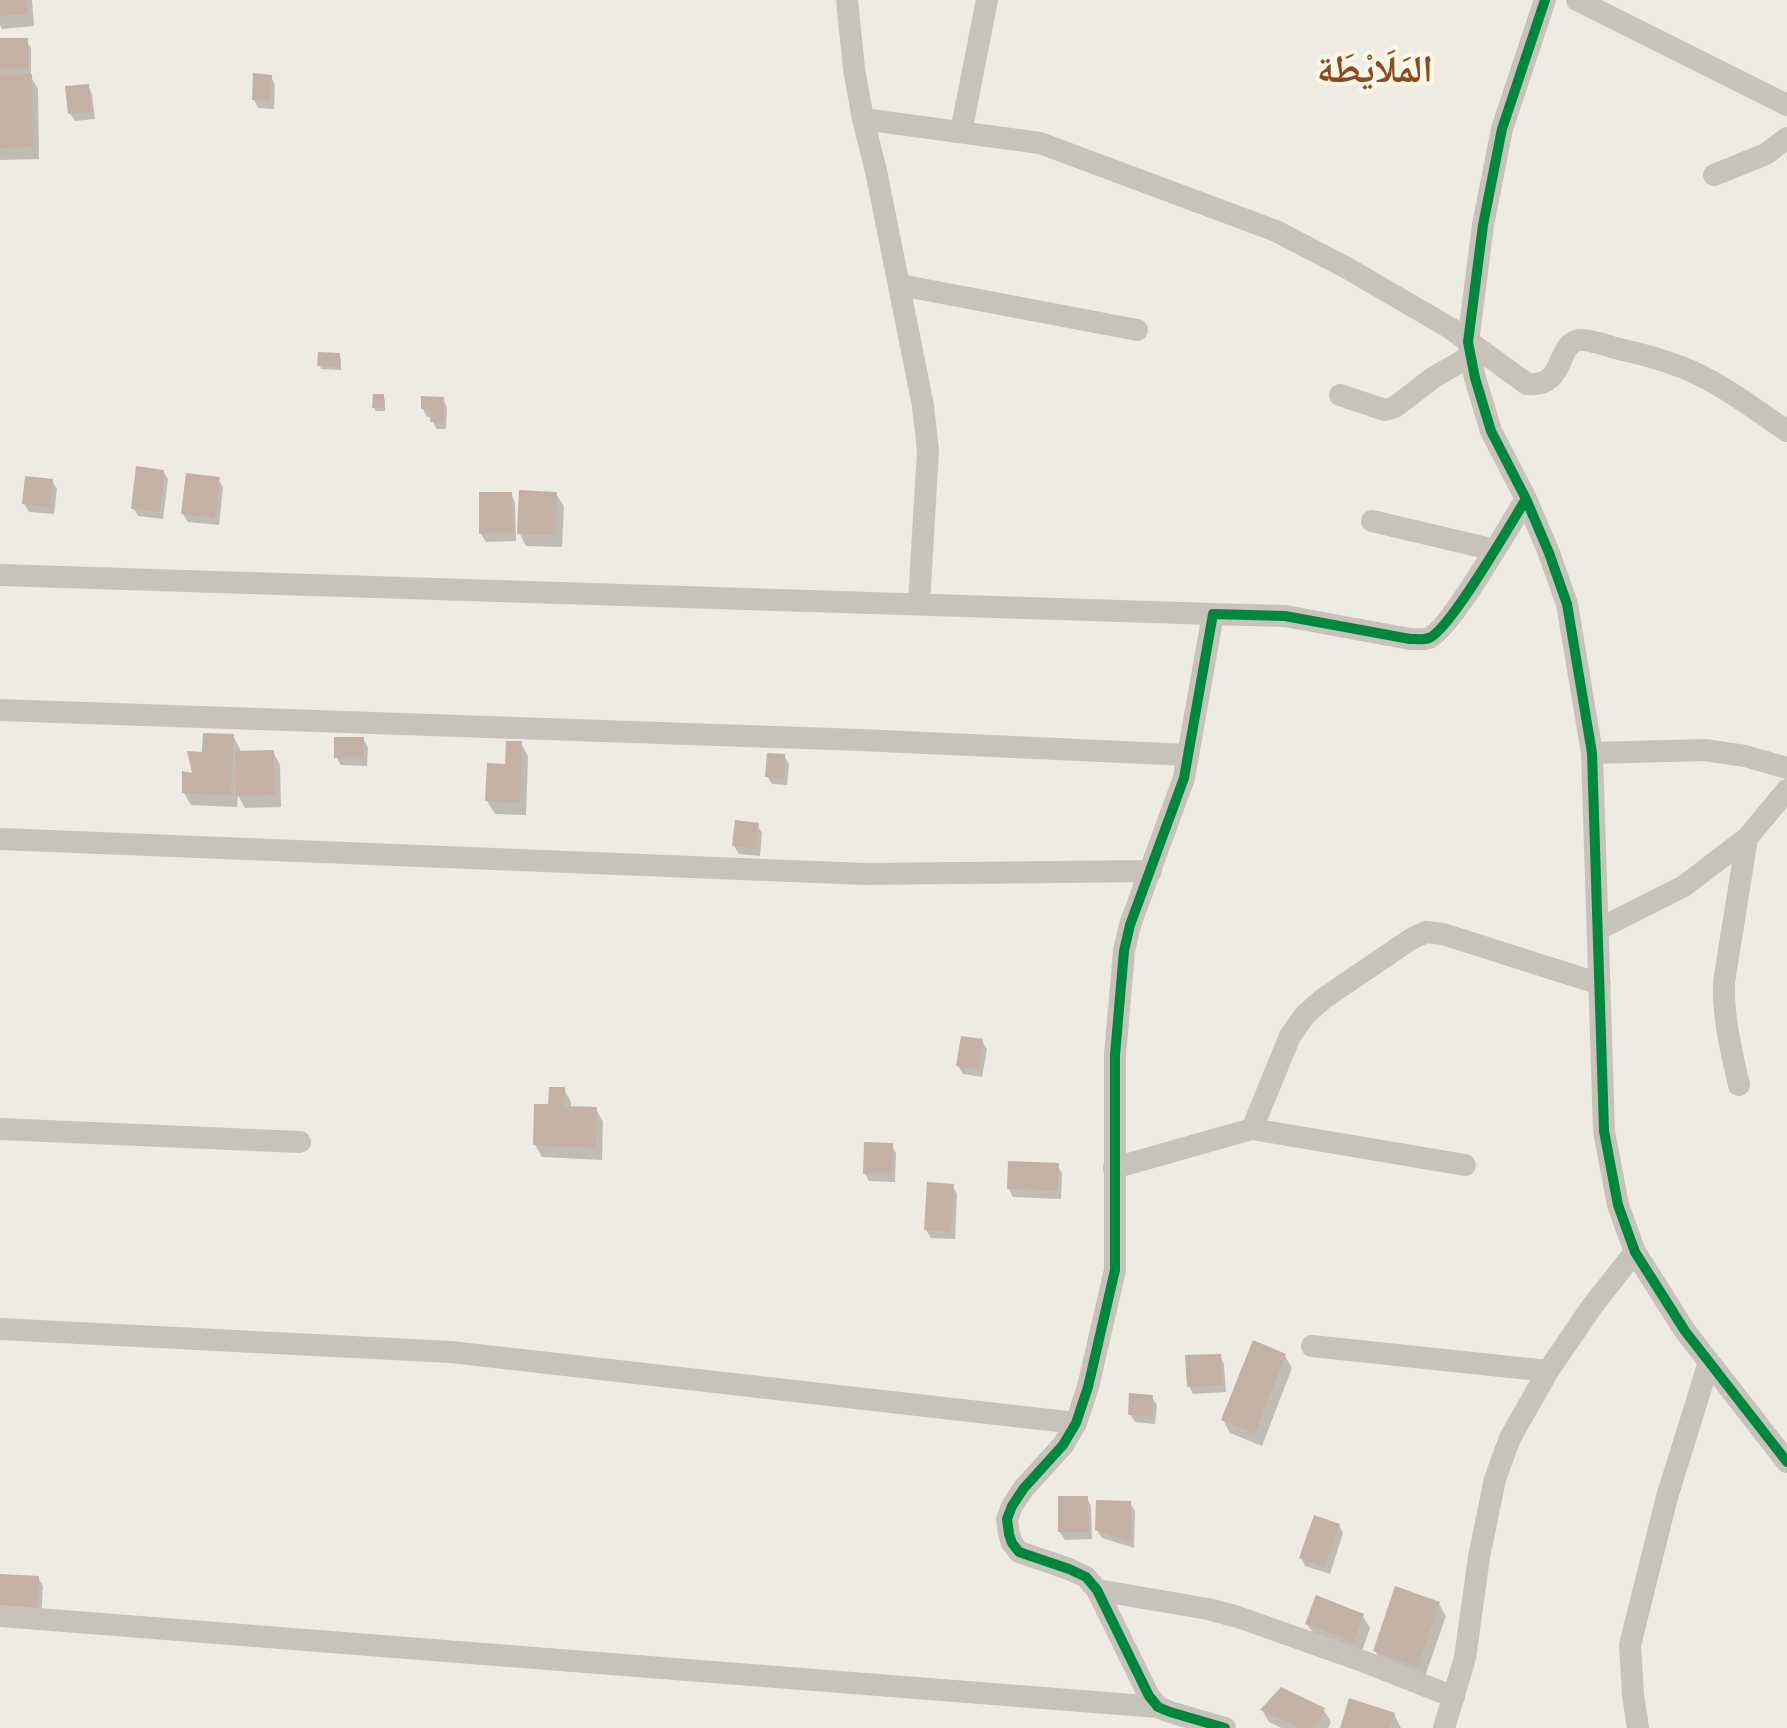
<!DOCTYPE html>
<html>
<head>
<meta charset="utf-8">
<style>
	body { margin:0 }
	canvas { display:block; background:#eeebe2 }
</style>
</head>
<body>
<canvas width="1787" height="1728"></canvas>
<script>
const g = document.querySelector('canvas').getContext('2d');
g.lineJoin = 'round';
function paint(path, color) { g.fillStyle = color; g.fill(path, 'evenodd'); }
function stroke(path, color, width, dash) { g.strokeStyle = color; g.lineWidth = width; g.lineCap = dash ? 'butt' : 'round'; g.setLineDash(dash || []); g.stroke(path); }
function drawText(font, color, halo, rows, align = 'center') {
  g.font = font + ' "Alegreya Sans","Noto Naskh Arabic",sans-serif'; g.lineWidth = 8; g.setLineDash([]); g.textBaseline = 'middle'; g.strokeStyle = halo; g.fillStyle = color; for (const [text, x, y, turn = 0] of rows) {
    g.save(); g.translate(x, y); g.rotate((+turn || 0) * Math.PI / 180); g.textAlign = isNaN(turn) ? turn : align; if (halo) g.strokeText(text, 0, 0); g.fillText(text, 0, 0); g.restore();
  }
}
const shadow = new Path2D(`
	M0 0H32L34 26 2 29 0 25Z
	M0 40H26L31 48V77L38 89 39 159 0 160Z
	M271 77 275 85 274 109 258 108 254 100Z
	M88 86 92 94 95 119 75 121 70 113Z
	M339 355 341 359V370L321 369 320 365Z
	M383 396 385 400V411H376L374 407Z
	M443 399 447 407 446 429H437L432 421 433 417H427L423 409Z
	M163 471 168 479 163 519 138 516 133 508Z
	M218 479 223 487 219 525 188 522 183 514Z
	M52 481 57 489 54 514 29 512 24 504Z
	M511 494 515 502 516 541 486 542 481 534Z
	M556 494 564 506 562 547 526 546 518 530Z
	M233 736 240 749V753L273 752 280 765 281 807 245 808 238 795 237 807 191 805 184 793 195 776 204 754Z
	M363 739 368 747 367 766 341 765 336 757Z
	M521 743 528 756 526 815 495 814 487 801Z
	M784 756 789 764 787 785 772 784 767 776Z
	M757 825 762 833 760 856 739 854 734 846Z
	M982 1041 987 1049 982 1077 963 1074 958 1066Z
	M564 1089 571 1102V1108L596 1109 603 1122 602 1160 542 1157 535 1145 550 1106Z
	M891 1145 896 1153 895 1182 869 1181 865 1173Z
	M1057 1165 1062 1173 1061 1199 1013 1197 1009 1189Z
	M952 1186 957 1194 955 1239 931 1238 926 1230Z
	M1220 1356 1224 1364 1226 1392 1193 1394 1189 1386Z
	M1285 1356 1292 1368 1262 1446 1230 1433 1223 1420Z
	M1152 1397 1157 1405 1155 1424 1135 1422 1130 1414Z
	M1087 1498 1091 1506 1092 1539 1065 1540 1060 1532Z
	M1130 1503 1135 1511 1134 1548 1102 1538 1097 1530Z
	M1339 1525 1343 1533 1330 1574 1305 1566 1301 1558Z
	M38 1578 43 1586 41 1619 5 1617Z
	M1439 1604 1446 1616 1424 1679 1382 1663 1375 1651Z
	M1363 1616 1370 1628 1361 1654 1315 1636 1307 1624Z
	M1323 1709 1331 1722 1328 1728H1281L1269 1722 1262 1710Z
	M1394 1714 1401 1728H1342Z`);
const building = new Path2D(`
	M0 0H27L28 14 0 16Z
	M0 38H28V70H0Z
	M253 73 272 75 270 101 252 100Z
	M0 74H32L33 147 0 148Z
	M89 84 92 112 68 114 65 86Z
	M318 352 340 353V367L317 366Z
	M373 394H384V408H372Z
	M421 396 444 397 443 422H430L431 410 421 409Z
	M136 466 164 470 160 512 131 509Z
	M186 473 220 477 215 518 181 514Z
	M25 476 53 479 50 507 22 504Z
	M519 490 557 492 556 535 517 534Z
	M479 492H512L513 534H479Z
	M203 733 234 734 231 795 182 793V771L192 773 187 751 202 752Z
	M334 737H364V758H334Z
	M506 741H522L520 803 485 801 487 763 505 764Z
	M274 750 275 795 236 796 235 751Z
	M767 753 785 754 784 778 765 777Z
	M735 820 759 823 756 849 732 846Z
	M961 1036 983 1039 979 1070 956 1066Z
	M549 1087H565L564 1106 597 1107 596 1148 533 1145 534 1104H548Z
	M864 1142 893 1143 892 1174H863Z
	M1008 1161 1059 1163 1058 1191 1007 1189Z
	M927 1182 954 1184 951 1232 924 1230Z
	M1253 1340 1286 1354 1255 1434 1221 1420Z
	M1221 1354 1223 1385 1187 1387 1185 1355Z
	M1129 1393 1153 1395 1152 1417 1128 1415Z
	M1058 1496H1088L1089 1532H1058Z
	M1096 1500 1131 1501 1130 1542 1095 1530Z
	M1314 1515 1340 1524 1325 1567 1299 1558Z
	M0 1574 39 1576 37 1612 0 1609Z
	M1395 1586 1440 1602 1418 1667 1373 1651Z
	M1316 1595 1364 1614 1354 1642 1305 1624Z
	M1281 1687 1325 1708 1315 1728H1299L1260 1710Z
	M1349 1698 1395 1713 1390 1728H1340Z`);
const minor = new Path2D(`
	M847 0 854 69 863 119 876 171 923 406 928 450 919 603
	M1545 0 1502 129 1483 225 1468 342 1475 378 1491 431 1526 499 1549 553 1567 604 1592 753 1604 1131 1618 1205 1635 1252 1685 1331 1787 1462
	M1577 0 1787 105
	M863 119 1040 143 1276 231 1347 268 1450 328 1527 384C1567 388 1555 344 1579 340 1590 339 1605 345 1615 348 1647 355 1681 364 1709 380 1736 394 1761 414 1787 431
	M961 132 987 0
	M1714 175 1766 154 1787 138
	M900 285 1137 330
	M1340 395 1385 410 1395 407 1434 377 1471 356
	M1372 521 1495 550
	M0 575 1213 614
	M0 710 861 740 1188 755
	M1592 753 1705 750 1745 756 1787 768
	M0 839 865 874 1151 871
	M1599 929 1684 886 1747 838 1787 790
	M1739 1085C1731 1050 1723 1018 1724 982L1747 838
	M0 1129 300 1142
	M1252 1129 1465 1165
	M1114 1168 1252 1129 1290 1036 1305 1015 1323 999 1411 939 1426 932 1443 934 1600 984
	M0 1329 451 1352 1076 1423
	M1312 1346 1548 1371
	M1097 1590 1208 1609 1238 1617 1365 1662 1454 1697
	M0 1616 1158 1707
	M1225 1728 1170 1712 1158 1707 1149 1696 1097 1590 1086 1577 1069 1569 1019 1552 1012 1543 1009 1534 1007 1519 1012 1506 1024 1488 1063 1445 1076 1423 1088 1387 1115 1270V1055L1124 951 1130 925 1184 778 1213 614 1285 616 1410 639C1416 639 1424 640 1429 638 1450 630 1511 523 1526 499
	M1444 1728 1465 1658 1479 1557 1495 1479 1510 1438 1548 1371 1593 1305 1635 1252
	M1638 1728 1633 1695 1630 1645 1667 1497 1709 1362`);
const cycleway = new Path2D(`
	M1545 0 1502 129 1483 225 1468 342 1475 378 1491 431 1526 499 1549 553 1567 604 1592 753 1604 1131 1618 1205 1635 1252 1685 1331 1787 1462
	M1225 1728 1170 1712 1158 1707 1149 1696 1097 1590 1086 1577 1069 1569 1019 1552 1012 1543 1009 1534 1007 1519 1012 1506 1024 1488 1063 1445 1076 1423 1088 1387 1115 1270V1055L1124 951 1130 925 1184 778 1213 614 1285 616 1410 639C1416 639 1424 640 1429 638 1450 630 1511 523 1526 499`);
const districtNames = [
	["المَلَايْطَة",1375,71]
];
paint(shadow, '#0003');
paint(building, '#c3b2a3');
stroke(minor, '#c7c3bb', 22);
stroke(cycleway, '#00873e', 10);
drawText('bold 38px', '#8b4b1e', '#fbf6ea', districtNames);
</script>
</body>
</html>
